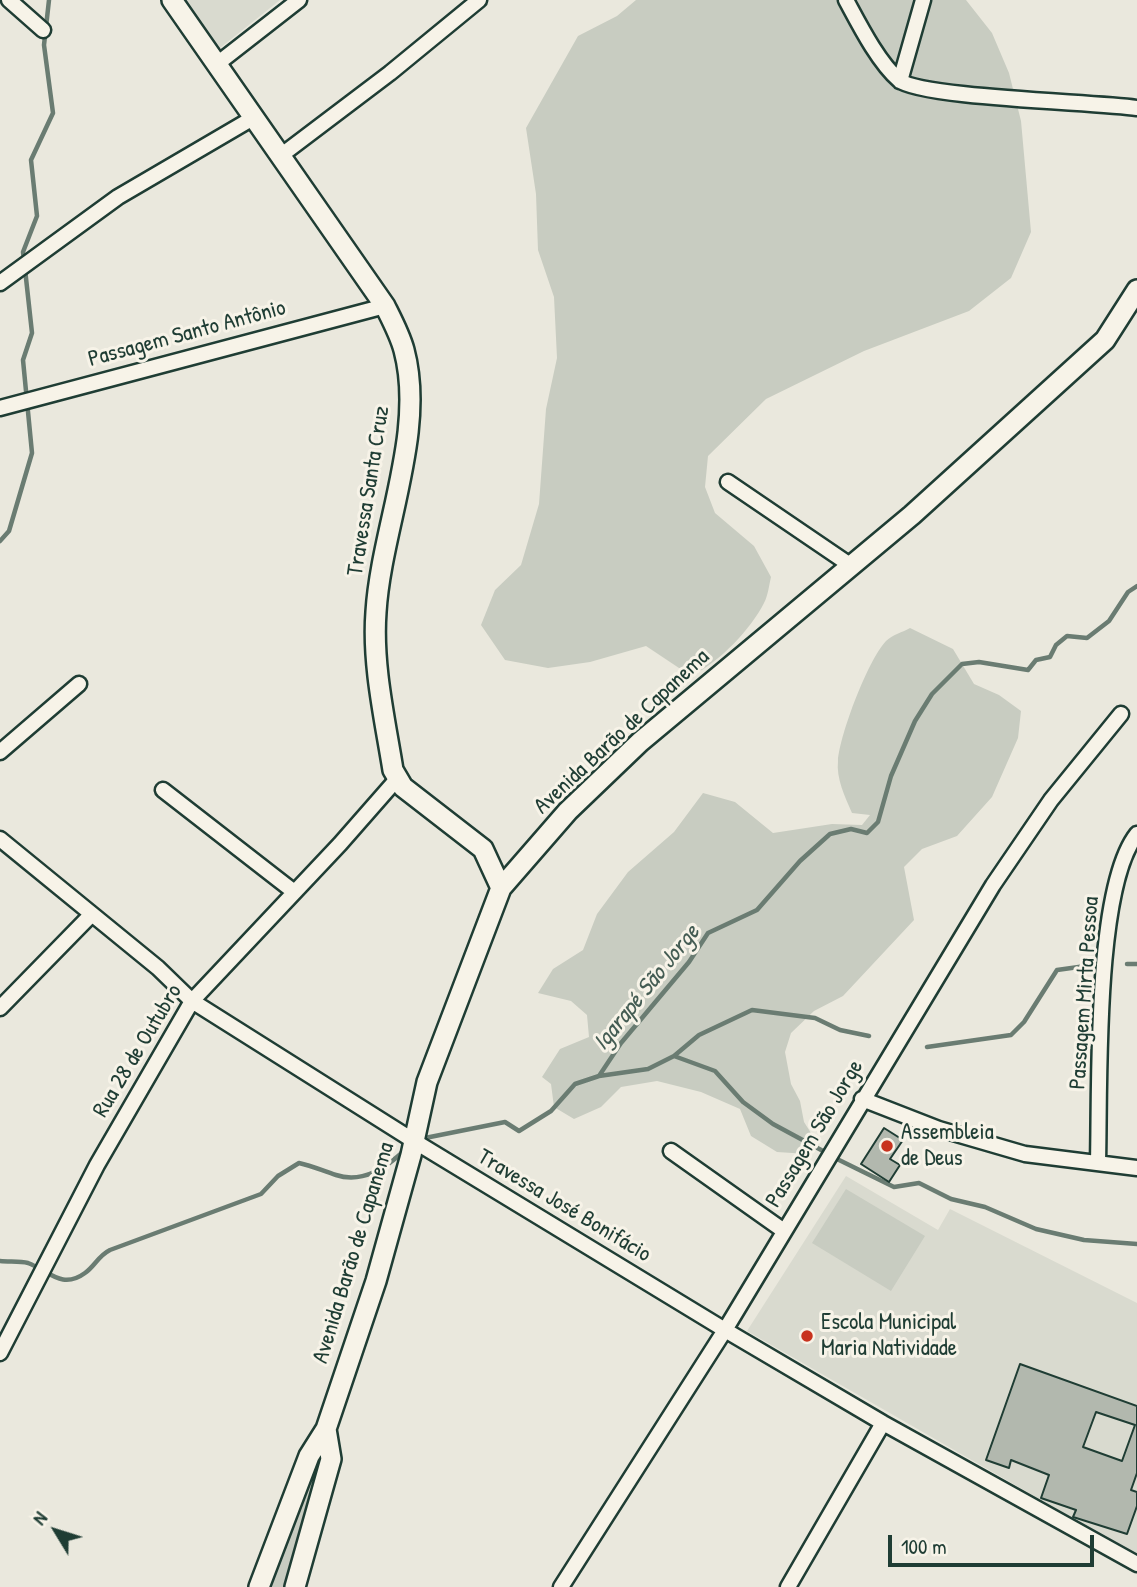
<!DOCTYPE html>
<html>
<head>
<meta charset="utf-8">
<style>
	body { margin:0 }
	#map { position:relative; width:1137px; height:1587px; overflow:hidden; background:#eae8dd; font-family:"Patrick Hand",sans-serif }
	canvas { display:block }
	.north { position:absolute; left:21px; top:1496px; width:70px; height:70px; -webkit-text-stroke:5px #f7f3e8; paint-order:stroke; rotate:308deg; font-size:19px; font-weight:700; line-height:28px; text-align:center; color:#1f3d34 }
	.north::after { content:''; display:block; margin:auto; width:24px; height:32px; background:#1f3d34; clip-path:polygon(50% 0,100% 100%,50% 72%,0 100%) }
	.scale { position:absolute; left:888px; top:1535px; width:206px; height:32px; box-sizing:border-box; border:4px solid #1f3d34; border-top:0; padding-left:9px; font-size:21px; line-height:24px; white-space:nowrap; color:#1f3d34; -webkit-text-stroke:5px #f7f3e8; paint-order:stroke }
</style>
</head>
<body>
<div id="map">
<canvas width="1137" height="1587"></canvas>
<div class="north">N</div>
<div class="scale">100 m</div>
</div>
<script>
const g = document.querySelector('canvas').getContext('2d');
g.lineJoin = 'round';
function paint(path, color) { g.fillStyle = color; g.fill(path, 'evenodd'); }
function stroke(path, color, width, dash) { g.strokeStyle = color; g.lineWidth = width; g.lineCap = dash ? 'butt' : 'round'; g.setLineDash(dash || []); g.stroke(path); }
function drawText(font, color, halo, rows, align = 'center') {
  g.font = font + ' "Patrick Hand",sans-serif'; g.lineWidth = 6; g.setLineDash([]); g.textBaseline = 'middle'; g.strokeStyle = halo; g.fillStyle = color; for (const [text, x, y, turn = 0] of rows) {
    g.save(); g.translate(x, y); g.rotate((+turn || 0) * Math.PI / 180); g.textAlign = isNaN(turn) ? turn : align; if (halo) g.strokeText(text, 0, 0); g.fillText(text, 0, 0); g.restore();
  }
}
const built = new Path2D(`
	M179 0H280L215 52Z
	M846 1176 938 1230 950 1209 1137 1303V1555L747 1331Z`);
const green = new Path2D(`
	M636 0H966L992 33 1009 73 1021 121 1031 232 1011 278 969 311 864 351 766 399 708 456 705 487 715 513 754 546 771 577C769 585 768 596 764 603 751 629 720 661 695 674L679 668 646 646 590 662 548 668 505 660 481 625 495 590 521 565 539 504 546 409 557 358 554 297 538 250 536 194 526 128 578 36 617 16Z
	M910 628 953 649 974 684 999 695 1021 711 1018 738 992 797 957 836 922 849 904 867 914 920 843 996 814 1011 791 1033 785 1052 791 1084 800 1101 804 1122 816 1141 808 1154 777 1152 751 1136 740 1109 701 1092 657 1081 621 1087 601 1107 574 1119 554 1107 551 1084 542 1077 560 1049 589 1037 587 1015 571 1001 538 993 553 969 583 950 597 914 628 872 674 832 703 793 735 802 773 833 832 824 862 825 870 815 852 813C845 797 836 778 838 761 840 734 868 660 886 641 892 635 903 632 910 628Z
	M846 1189 925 1236 891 1291 812 1243Z
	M321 1456 308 1517 283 1587H267L316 1459Z`);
const stream = new Path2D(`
	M24 260 23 252 37 216 31 160 53 113 44 45 49 0
	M0 541 9 531 32 453 23 360 32 333 25 269
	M1127 964H1137
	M927 1047 1011 1035 1024 1022 1057 970 1100 964
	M674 1056 699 1035 752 1010 815 1018 840 1030 869 1036
	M599 1076 648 1069 674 1056 715 1071 743 1102 773 1124 823 1151
	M420 1139 505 1122 519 1131 551 1111 575 1084 599 1076 621 1043 689 962 708 933 757 910 800 861 830 834 851 829 867 833 878 822 891 776 915 721 932 694 962 664 979 662 1028 670 1036 660 1050 657 1056 645 1067 636 1087 638 1109 621 1128 592 1137 586
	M837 1159 894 1187 919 1183 951 1199 985 1207 1036 1229 1084 1240 1137 1244
	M0 1261C9 1262 20 1261 28 1263 49 1271 62 1290 85 1273 95 1266 98 1256 110 1250L261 1194 278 1176 299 1163C313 1166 323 1171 336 1175 363 1184 387 1167 405 1150`);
const building = new Path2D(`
	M884 1128 903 1140 890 1159 900 1165 889 1182 861 1164Z
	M1020 1364 1137 1406V1473L1131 1490 1137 1492V1506L1127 1534 1073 1517 1076 1510 1041 1498 1049 1475 1011 1460 1009 1468 986 1460ZM1096 1412 1135 1425 1122 1461 1083 1447Z`);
const street = new Path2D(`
	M9 0 43 30
	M846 0C859 24 878 62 899 80 921 98 1096 102 1137 108
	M217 64 299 0
	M900 81 923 0
	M279 157 390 73 479 0
	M0 283 118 197 253 118
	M0 408 385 306
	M728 482 850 565
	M0 752 79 684
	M163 790 293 891
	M0 839 158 968 192 1001 414 1141 725 1330 883 1423 1137 1564
	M0 1008 91 915
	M862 1099 939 1129 1025 1154 1137 1168
	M671 1151 784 1231
	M1098 1161C1100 1087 1094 888 1137 834
	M0 1353 97 1165 192 1001 340 844 397 779
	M561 1587 725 1330 993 885 1051 800 1121 714
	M788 1587 883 1423`);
const secondary = new Path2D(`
	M172 0 385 306C392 320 400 335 404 350 426 432 381 529 376 612 372 664 385 720 393 770L403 787 483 849 501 888
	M259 1587 309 1456 326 1429 376 1281 411 1155 427 1082 501 888 568 811 640 742 912 515 1105 340 1137 290
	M295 1587 331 1459 326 1429`);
const markers = [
	[887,1146,7,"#c8321e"],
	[807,1336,7,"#c8321e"]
];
const streetNames = [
	["Passagem Santo Antônio",187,334,-15],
	["Travessa Santa Cruz",369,491,-81],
	["Avenida Barão de Capanema",622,732,-43],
	["Passagem Mirta Pessoa",1085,993,-86],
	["Rua 28 de Outubro",138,1051,-59],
	["Passagem São Jorge",815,1134,-59],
	["Travessa José Bonifácio",564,1206,31],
	["Avenida Barão de Capanema",354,1253,-73]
];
const poiNames = [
	["Assembleia",901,1133],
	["de Deus",901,1159],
	["Escola Municipal",821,1323],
	["Maria Natividade",821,1349]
];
const waterNames = [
	["Igarapé São Jorge",647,988,-51]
];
paint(built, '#d9dacf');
paint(green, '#c8ccc1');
stroke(stream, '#6a7c72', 4.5);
paint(building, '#b2b8ae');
stroke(building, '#1f3d34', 2);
stroke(street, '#1f3d34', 19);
stroke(secondary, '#1f3d34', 24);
stroke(street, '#f7f3e8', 14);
stroke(secondary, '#f7f3e8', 19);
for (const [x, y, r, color] of markers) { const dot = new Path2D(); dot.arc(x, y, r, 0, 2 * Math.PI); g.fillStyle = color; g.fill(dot); stroke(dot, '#f7f3e8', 2.5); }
drawText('23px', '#1f3d34', '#f7f3e8', streetNames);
drawText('23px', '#1f3d34', '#f7f3e8', poiNames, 'left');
drawText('italic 24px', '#445c53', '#f7f3e8', waterNames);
</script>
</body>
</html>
